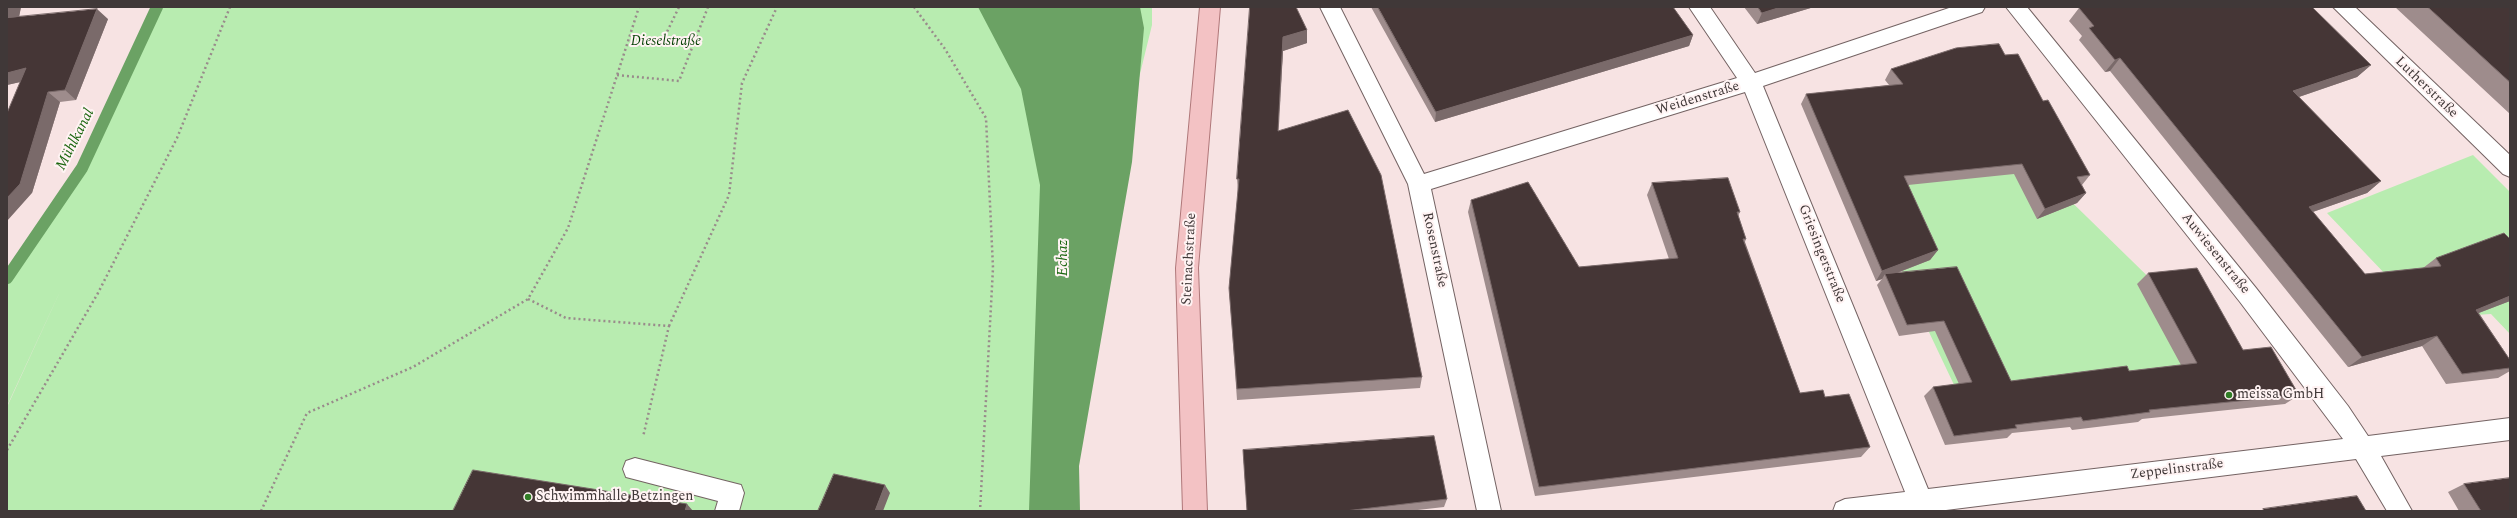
<!DOCTYPE html>
<html>
<head>
<meta charset="utf-8">
<style>
	body { margin:0 }
	#map { position:relative; width:2517px; height:518px; overflow:hidden; background:#f7e3e3; font-family:Spectral,serif }
	canvas { display:block }
	.frame { position:absolute; inset:0; border:8px solid #403838; pointer-events:none }
</style>
</head>
<body>
<div id="map">
<canvas width="2517" height="518"></canvas>
<div class="frame"></div>
</div>
<script>
const g = document.querySelector('canvas').getContext('2d');
g.lineJoin = 'round';
function paint(path, color) { g.fillStyle = color; g.fill(path, 'evenodd'); }
function stroke(path, color, width, dash) { g.strokeStyle = color; g.lineWidth = width; g.lineCap = dash ? 'butt' : 'round'; g.setLineDash(dash || []); g.stroke(path); }
function drawText(font, color, halo, rows, align = 'center') {
  g.font = font + ' Spectral,serif'; g.lineWidth = 4; g.setLineDash([]); g.textBaseline = 'middle'; g.strokeStyle = halo; g.fillStyle = color; for (const [text, x, y, turn = 0] of rows) {
    g.save(); g.translate(x, y); g.rotate((+turn || 0) * Math.PI / 180); g.textAlign = isNaN(turn) ? turn : align; if (halo) g.strokeText(text, 0, 0); g.fillText(text, 0, 0); g.restore();
  }
}
const green = new Path2D(`
	M161 7H1152V25L1097 249 1060 511H7V407L63 285 7 406V285L85 168Z
	M2473 155 2510 192V334L2491 314 2427 318 2327 213Z
	M1856 163 2045 176 2172 300 2233 384 1965 408 1918 309Z`);
const water = new Path2D(`
	M978 7H1140L1144 28 1132 162 1079 466 1080 511H1029L1040 185 1021 89Z`);
const stream = new Path2D(`
	M7 278 82 168 157 7`);
const path = new Path2D(`
	M914 7 945 49 986 118 993 268 980 511
	M665 36 679 7
	M617 75 679 81 708 7
	M528 299 566 318 669 326 643 437
	M669 326 729 195 742 83 777 7
	M7 450 98 293 177 138 230 7
	M261 511 307 413 413 367 528 299 568 228 639 7`);
const minor = new Path2D(`
	M1320 7H1340L1424 174 1737 78 1689 7H1710L1755 73 1952 7H1985L1982 12 1763 86 1928 489 2343 439 2240 302 2006 7H2027L2256 288 2348 406 2368 436 2510 418V440L2381 456 2412 511H2387L2356 459 1938 511H1833L1836 503 1845 499 1905 492 1745 92 1431 189 1501 511H1477L1408 184Z
	M2333 7H2355L2510 155V177L2503 174Z
	M635 458 741 485 744 493 739 511H715L718 501 626 477 623 469 626 461Z`);
const major = new Path2D(`
	M1200 7H1220L1198 268 1207 511H1183L1176 268Z`);
const wall = new Path2D(`
	M7 7H21L19 16 108 19 76 100 60 102 32 193 20 82 7 85Z
	M1250 7 1307 30V43L1283 51 1278 130 1422 377 1420 388 1237 400 1229 288 1238 192 1237 179Z
	M1371 7H1673L1693 35 1689 46 1435 122Z
	M1744 7H1814L1757 24Z
	M2395 7H2510V114Z
	M2079 8 2371 65 2357 77 2299 97 2381 181 2367 193 2313 212 2365 274 2423 268 2436 258 2510 239V301L2479 313 2510 360V371L2498 378 2446 384 2422 346 2348 367 2110 71 2105 72 2079 40 2082 36 2069 21Z
	M2005 55 2043 101 2090 175 2082 185 2086 193 2077 203 2037 219 2014 174 1908 185 1938 250 1930 260 1897 273 2011 381 2129 371 2181 365 2137 284 2148 273 2299 395 2285 404 2142 419 2138 422 2072 430 2070 427 2012 433 2007 438 1945 445 1924 396 1933 387 1959 384 1935 331 1899 336 1877 285 1882 279 1876 281 1801 104 1806 94 1889 85 1885 80 1891 69Z
	M1652 183 1740 212 1738 216 1746 239 1745 242 1800 393 1825 397 1870 447 1861 457 1535 496 1468 212 1471 200 1579 267 1669 259 1647 195Z
	M1243 450 1447 499 1444 507 1409 511H1247Z
	M2464 484 2510 511H2459L2448 492Z`);
const shadedWall = new Path2D(`
	M8 7H21L17 28 7 19Z
	M1781 7H1814L1757 24 1762 13Z
	M97 9 108 19 76 100 65 90Z
	M1307 30V43L1283 51 1278 143 1283 37Z
	M1693 35 1689 46 1435 122 1436 112Z
	M2120 58 2110 71 2105 72 2115 60Z
	M2371 65 2357 77 2281 103 2293 91Z
	M26 68 38 78 7 85V73Z
	M48 92 60 102 32 193 7 221V198Z
	M2381 181 2367 193 2295 218 2309 207Z
	M2086 193 2077 203 2037 219 2045 209Z
	M1938 250 1930 260 1886 277 1885 274 1882 279 1876 281 1882 271Z
	M2510 296V301L2460 320 2476 310Z
	M2437 336 2422 346 2348 367 2362 357Z
	M885 485 890 493 883 511H875Z
	M687 504 693 511H685Z`);
const building = new Path2D(`
	M1250 7H1296L1307 30 1283 37 1278 131 1348 110 1381 175 1422 377 1237 389 1229 288 1239 179H1237Z
	M1378 7H1673L1693 35 1436 112Z
	M1758 7H1781L1762 13Z
	M2081 7H2312L2371 65 2293 91 2381 181 2309 207 2365 274 2441 266 2436 258 2504 233 2510 239V296L2476 310 2510 360V368L2462 374 2437 336 2362 357 2120 58 2115 60 2089 28 2094 26 2079 8Z
	M2428 7H2510V82Z
	M97 9 65 90 48 92 20 184 7 198V113L26 68 7 73V18Z
	M1999 44 2005 55 2018 54 2043 101 2048 100 2090 175 2077 177 2086 193 2045 209 2022 164 1904 176 1938 250 1882 271 1806 94 1903 84 1891 69 1956 48Z
	M1728 178 1740 212H1737L1746 239H1743L1800 393 1823 390 1825 397 1849 394 1870 447 1539 487 1471 200 1528 182 1579 267 1678 258 1652 183Z
	M1957 267 2011 381 2127 366 2129 371 2197 363 2148 273 2197 268 2243 350 2271 347 2299 395 2149 410 2150 412 2083 421 2081 417 2015 425 2017 428 1954 436 1933 387 1972 382 1944 321 1907 325 1885 274Z
	M1434 436 1447 499 1345 511H1247L1243 450Z
	M473 470 687 504 685 511H453Z
	M834 474 885 485 875 511H818Z
	M2510 478V511H2481L2464 484Z
	M2357 496 2366 511H2264L2263 509Z`);
const markers = [
	[2229,395,4,"#307d26"],
	[528,497,4,"#307d26"]
];
const parkNames = [
	["Dieselstraße",666,42]
];
const streetNames = [
	["Lutherstraße",2426,88,44],
	["Weidenstraße",1698,99,-17],
	["Rosenstraße",1434,250,78],
	["Griesingerstraße",1821,254,68],
	["Auwiesenstraße",2215,254,51],
	["Steinachstraße",1190,259,-87],
	["Zeppelinstraße",2177,470,-7]
];
const poiNames = [
	["meissa GmbH",2237,395],
	["Schwimmhalle Betzingen",536,497]
];
const waterNames = [
	["Mühlkanal",76,140,-63],
	["Echaz",1064,258,-90]
];
paint(green, '#b8ecb0');
paint(water, '#6ba264');
stroke(stream, '#6ba264', 12);
stroke(minor, '#746363', 2);
stroke(major, '#af7779', 2);
stroke(path, '#998b8b', 2.5, [2, 3]);
paint(minor, '#fff');
paint(major, '#f3c2c4');
paint(wall, '#9e8c8c');
paint(shadedWall, '#7a6a6a');
paint(building, '#453636');
stroke(building, '#7a6a6a', 1);
for (const [x, y, r, color] of markers) { const dot = new Path2D(); dot.arc(x, y, r, 0, 2 * Math.PI); g.fillStyle = color; g.fill(dot); stroke(dot, '#fff3f3', 1.5); }
drawText('italic 14px', '#023f00', '#fff3f3', parkNames);
drawText('14px', '#403838', '#fff3f3', streetNames);
drawText('14px', '#403838', '#fff3f3', poiNames, 'left');
drawText('italic 15px', '#1b6610', '#fff3f3', waterNames);
</script>
</body>
</html>
